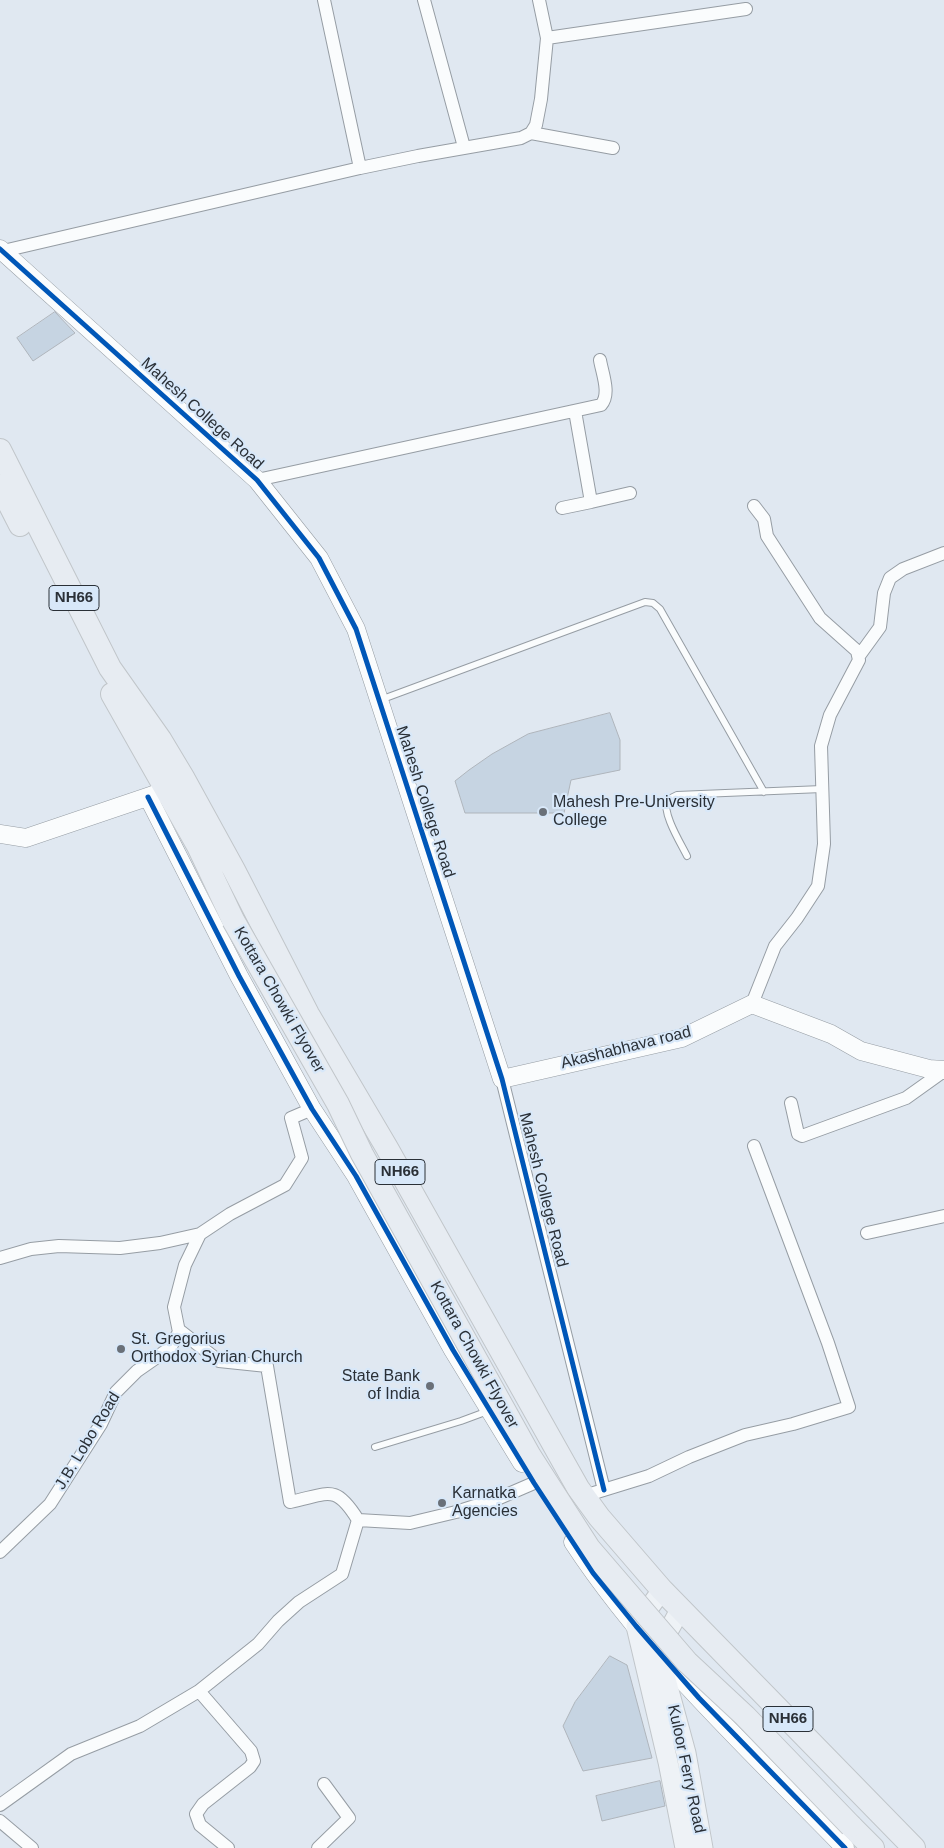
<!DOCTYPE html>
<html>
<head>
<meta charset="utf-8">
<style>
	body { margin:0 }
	canvas { display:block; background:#e0e8f1 }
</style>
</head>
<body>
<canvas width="944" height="1848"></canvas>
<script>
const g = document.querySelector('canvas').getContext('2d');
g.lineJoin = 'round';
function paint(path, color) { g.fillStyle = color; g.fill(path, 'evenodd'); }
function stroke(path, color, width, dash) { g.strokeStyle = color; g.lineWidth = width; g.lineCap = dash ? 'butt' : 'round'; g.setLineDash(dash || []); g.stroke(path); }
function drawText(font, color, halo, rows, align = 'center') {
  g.font = font + ' Helvetica,sans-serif'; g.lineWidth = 4.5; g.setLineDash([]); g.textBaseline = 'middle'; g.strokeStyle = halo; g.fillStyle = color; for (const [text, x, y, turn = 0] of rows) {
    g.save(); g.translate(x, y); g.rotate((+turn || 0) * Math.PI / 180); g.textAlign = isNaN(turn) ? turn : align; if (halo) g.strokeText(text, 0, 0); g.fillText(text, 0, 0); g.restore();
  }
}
const building = new Path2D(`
	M55 312 75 333 33 361 17 338Z
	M610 713 620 740V770L571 780 564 813H465L455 781 469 770 492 754 528 734Z
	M610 1656 627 1665 652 1758 583 1771 563 1726 575 1702Z
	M660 1781 665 1806 602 1821 596 1796Z`);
const lane = new Path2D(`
	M380 700 645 602 653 603 660 609 764 792
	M687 856C680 842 662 813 667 800L677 795 822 789
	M375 1447 461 1421 488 1411`);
const street = new Path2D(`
	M324 0 360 168
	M424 0 464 147
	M547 38 746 9
	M531 133 613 148
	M3 251 360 168 418 156 521 138 531 133 536 125 541 99 547 38 539 0
	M257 480 601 405C611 394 602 373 600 360
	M591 502 630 493
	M562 508 591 502 575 411
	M859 656 880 627 884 593 890 578 903 569 944 553
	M752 1004 775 946 797 918 818 886 824 844 821 746 830 715 859 660 857 651 820 618 767 536 764 519 754 506
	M502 1079 604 1490
	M791 1103 798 1134 802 1136 906 1098 944 1071
	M867 1233 944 1216
	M0 1258 31 1249 59 1246 120 1248 160 1243 200 1234
	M584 1496 649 1476 689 1457 745 1435 793 1424 849 1407 828 1343 754 1146
	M358 1520 410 1523 456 1512 497 1499 534 1483
	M0 1552 50 1504 101 1424 116 1392 137 1371 170 1348 179 1332 174 1307 185 1265 200 1234 230 1214 285 1185 302 1158 291 1118 312 1109
	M199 1691 251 1751 254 1761 250 1767 203 1804 196 1814 200 1825 228 1848
	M0 1805 71 1754 140 1726 199 1691 258 1644 278 1621 299 1602 342 1574 358 1520C335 1483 329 1494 290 1502L267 1366 219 1361 179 1330
	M0 1821 32 1848
	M318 1848 349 1818 324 1784`);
const secondary = new Path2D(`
	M0 249 257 480 319 558 356 629 502 1079 682 1038 752 1004 831 1034 861 1051 929 1069 944 1070
	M148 797 239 976 312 1109 356 1176 453 1350 522 1463
	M0 834 26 838 159 793
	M573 1542C647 1655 751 1751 845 1848`);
const primary = new Path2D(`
	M662 1590 636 1626 668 1762 685 1848
	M681 1608 658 1650 686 1753 703 1848`);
const highway = new Path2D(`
	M0 450 110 668 160 739 184 779 234 870 308 1014 387 1148 578 1488 599 1517 662 1590 914 1848
	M0 486 20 525
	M112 694 198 846 233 920
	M851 1826 873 1848`);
const highwayBridge = new Path2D(`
	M233 920 338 1104 362 1154 530 1456 589 1548 687 1662 745 1716 851 1826`);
const cycleway = new Path2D(`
	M0 249 257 480 319 558 356 629 502 1079 604 1490
	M148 797 239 976 312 1109 356 1176 453 1350 534 1483 593 1573 636 1626 699 1698 845 1848`);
const markers = [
	[543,812,5,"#6a7078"],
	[121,1349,5,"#6a7078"],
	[430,1386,5,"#6a7078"],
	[442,1503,5,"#6a7078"]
];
const shields = [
	[74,598,50],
	[400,1172,50],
	[788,1719,50]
];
const shieldNames = [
	["NH66",74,598],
	["NH66",400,1172],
	["NH66",788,1719]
];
const streetNames = [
	["Mahesh College Road",202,414,42],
	["Mahesh College Road",425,802,72],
	["Kottara Chowki Flyover",279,1000,60],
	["Akashabhava road",626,1048,-14],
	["Mahesh College Road",543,1190,76],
	["Kottara Chowki Flyover",474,1355,61],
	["J.B. Lobo Road",88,1441,-59],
	["Kuloor Ferry Road",686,1769,78]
];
const poiNames = [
	["Mahesh Pre-University",553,803],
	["College",553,821],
	["St. Gregorius",131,1340],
	["Orthodox Syrian Church",131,1358],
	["State Bank",420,1377,"right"],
	["of India",420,1395,"right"],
	["Karnatka",452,1494],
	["Agencies",452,1512]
];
paint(building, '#c6d4e2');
stroke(building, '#afb5bc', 1);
stroke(lane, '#969da4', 8);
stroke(street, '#969da4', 14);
stroke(secondary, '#969da4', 19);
stroke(primary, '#c1c6ca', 21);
stroke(highway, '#c1c6ca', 24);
stroke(lane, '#fafcfd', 6);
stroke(street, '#fafcfd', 12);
stroke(secondary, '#fafcfd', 18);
stroke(primary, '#eef2f6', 19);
stroke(highway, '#e7ecf2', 22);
stroke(highwayBridge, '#c1c6ca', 24, []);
stroke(highwayBridge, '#e7ecf2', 22);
stroke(cycleway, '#0057b8', 5);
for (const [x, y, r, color] of markers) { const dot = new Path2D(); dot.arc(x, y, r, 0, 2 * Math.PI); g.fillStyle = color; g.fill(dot); stroke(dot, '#d8e8f9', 2); }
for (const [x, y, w] of shields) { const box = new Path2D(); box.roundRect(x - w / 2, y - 12.5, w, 25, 4); g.fillStyle = '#d8e8f9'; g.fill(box); stroke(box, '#2a3037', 1); }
drawText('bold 15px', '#2a3037', null, shieldNames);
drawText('16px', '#2a3037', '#d8e8f9', streetNames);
drawText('16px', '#2a3037', '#d8e8f9', poiNames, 'left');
</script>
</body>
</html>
